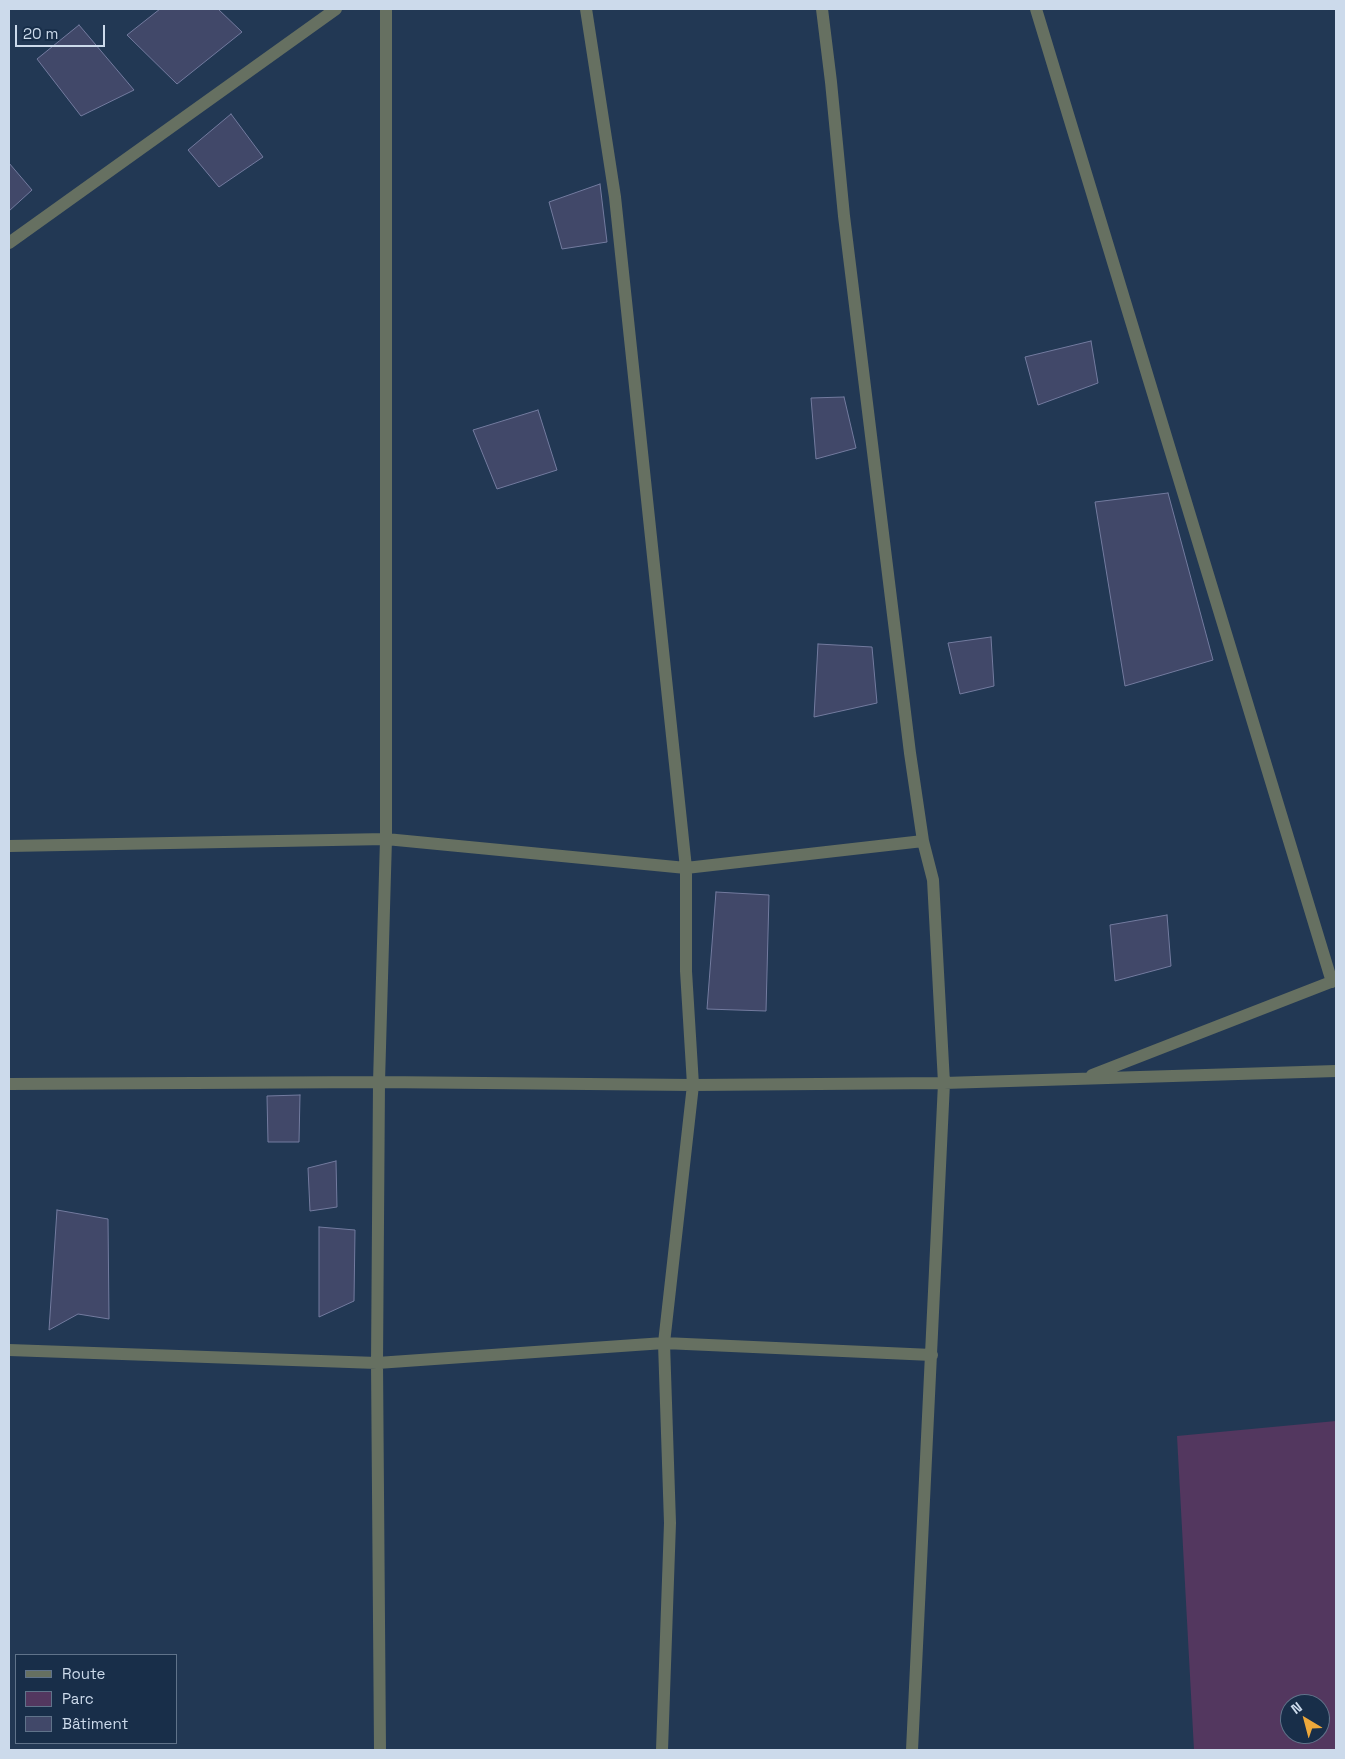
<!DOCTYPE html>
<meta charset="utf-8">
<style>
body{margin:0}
#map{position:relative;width:1345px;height:1759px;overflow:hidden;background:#223854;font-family:"Space Grotesk",sans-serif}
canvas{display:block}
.frame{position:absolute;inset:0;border:10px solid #ccdaeb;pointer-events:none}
.legend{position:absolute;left:15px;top:1654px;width:162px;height:90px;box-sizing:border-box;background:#182e49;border:1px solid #60738a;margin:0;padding:6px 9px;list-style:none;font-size:15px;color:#ccdaeb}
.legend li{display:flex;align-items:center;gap:10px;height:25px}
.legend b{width:25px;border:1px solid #60738a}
.north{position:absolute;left:1280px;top:1694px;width:50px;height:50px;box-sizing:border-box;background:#182e49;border:1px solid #60738a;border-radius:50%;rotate:323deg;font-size:14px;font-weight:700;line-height:20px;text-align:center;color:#ccdaeb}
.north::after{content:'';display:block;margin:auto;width:18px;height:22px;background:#eda83b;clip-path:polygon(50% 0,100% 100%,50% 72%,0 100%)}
.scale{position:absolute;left:15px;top:25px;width:90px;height:22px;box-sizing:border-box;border:2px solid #ccdaeb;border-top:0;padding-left:6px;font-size:15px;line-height:18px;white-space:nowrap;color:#ccdaeb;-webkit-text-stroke:4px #182e49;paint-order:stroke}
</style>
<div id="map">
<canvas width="1345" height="1759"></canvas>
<div class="frame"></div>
<ul class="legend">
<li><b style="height:6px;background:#667061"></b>Route</li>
<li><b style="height:14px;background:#53375f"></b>Parc</li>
<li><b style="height:14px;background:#414869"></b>Bâtiment</li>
</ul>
<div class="north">N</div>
<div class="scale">20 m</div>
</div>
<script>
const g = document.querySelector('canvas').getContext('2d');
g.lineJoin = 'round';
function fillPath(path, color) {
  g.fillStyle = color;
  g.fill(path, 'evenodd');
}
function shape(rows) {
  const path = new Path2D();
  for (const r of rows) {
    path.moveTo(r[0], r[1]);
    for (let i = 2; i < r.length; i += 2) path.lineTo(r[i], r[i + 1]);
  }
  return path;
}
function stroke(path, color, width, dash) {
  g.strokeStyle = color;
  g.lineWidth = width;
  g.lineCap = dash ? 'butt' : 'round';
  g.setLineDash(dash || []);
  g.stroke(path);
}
fillPath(shape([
 [1336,1421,1336,1750,1194,1750,1177,1436],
 [1290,1704,1320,1704,1320,1734,1290,1734]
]), '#53375f');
const building = shape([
 [160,9,218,9,242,32,177,84,127,35,160,9],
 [79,25,134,90,81,116,37,59,79,25],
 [231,114,263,157,219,187,188,150,231,114],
 [9,163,32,190,9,211,9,163],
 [600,184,607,242,562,249,549,202,600,184],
 [1091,341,1098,383,1038,405,1025,357,1091,341],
 [844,397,856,448,816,459,811,398,844,397],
 [538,410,557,470,497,489,473,430,538,410],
 [1168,493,1213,660,1125,686,1095,502,1168,493],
 [991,637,994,686,960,694,948,643,991,637],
 [818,644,872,647,877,703,814,717,818,644],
 [716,892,769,895,766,1011,707,1009,716,892],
 [1167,915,1171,966,1115,981,1110,925,1167,915],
 [300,1095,299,1142,268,1142,267,1096,300,1095],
 [336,1161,337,1207,310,1211,308,1168,336,1161],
 [57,1210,108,1219,109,1319,78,1314,49,1330,57,1210],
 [319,1227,355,1230,354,1301,319,1317,319,1227]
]);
fillPath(building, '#414869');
stroke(building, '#737b9f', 1);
stroke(shape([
 [586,9,615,197,686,868,686,971,693,1085,664,1343,670,1523,662,1750],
 [822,9,831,82,844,216,910,753,923,841,933,880,944,1083,912,1750],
 [1036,9,1332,982],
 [9,243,336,9],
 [9,846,386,839,686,868,923,841],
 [1092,1075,1336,980],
 [9,1084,379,1082,693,1085,944,1083,1336,1071],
 [9,1350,377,1363,664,1343,932,1355],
 [380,1750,377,1363,379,1082,386,839,386,9]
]), '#667061', 12);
</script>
